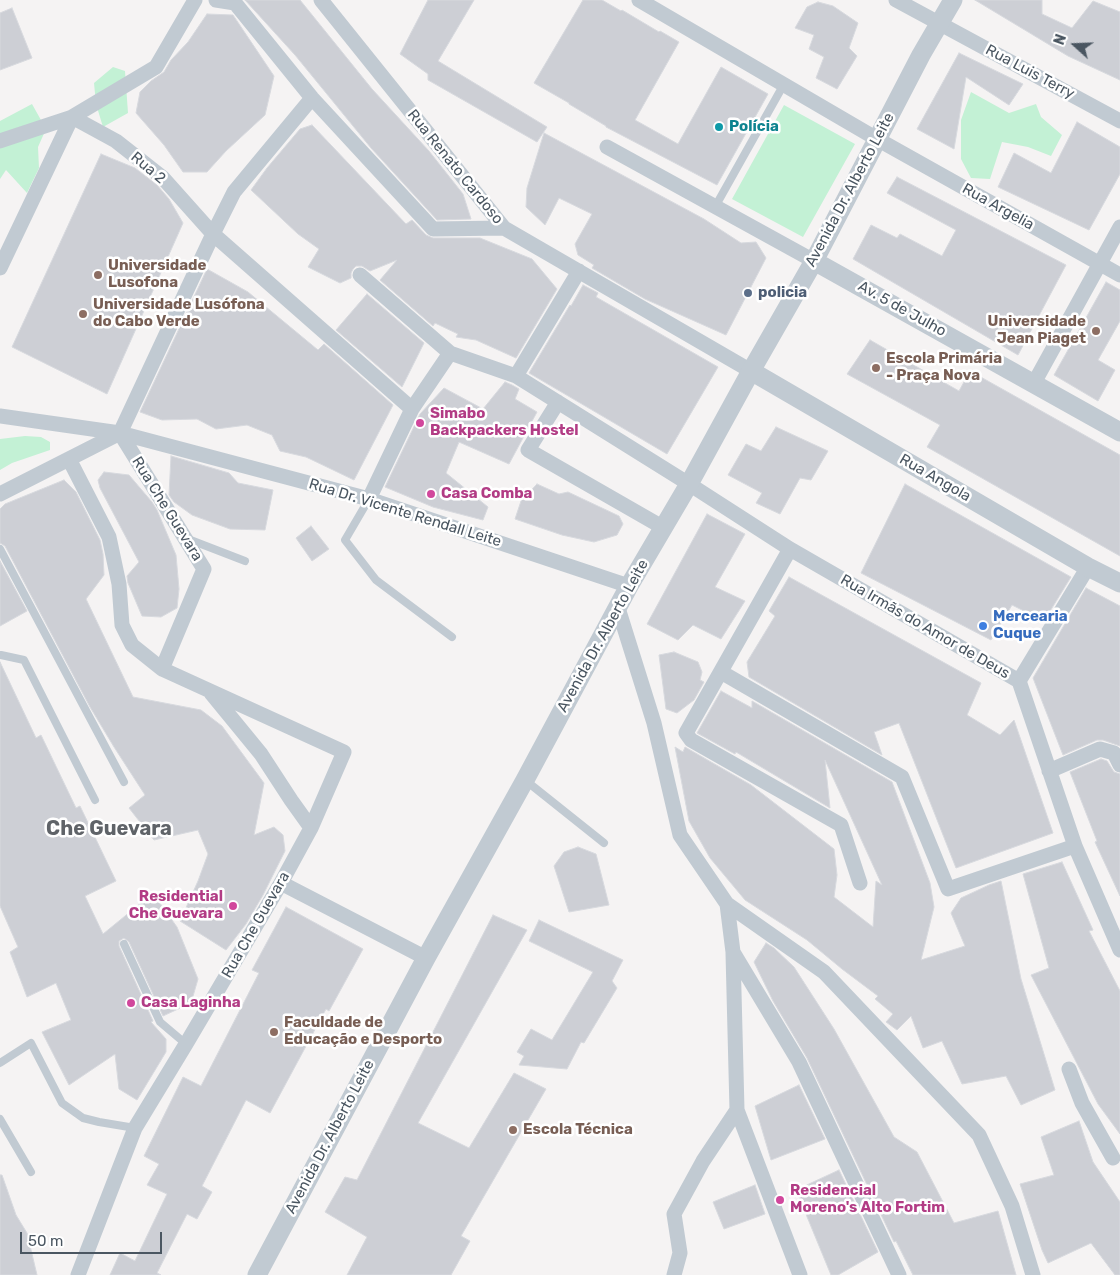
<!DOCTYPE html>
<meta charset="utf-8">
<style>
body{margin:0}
#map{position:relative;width:1120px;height:1275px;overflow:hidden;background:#f5f3f3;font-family:Rubik,sans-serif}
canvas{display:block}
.north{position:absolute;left:1050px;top:20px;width:50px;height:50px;-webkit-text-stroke:4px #fff;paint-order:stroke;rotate:290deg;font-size:14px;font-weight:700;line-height:20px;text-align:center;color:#4a5661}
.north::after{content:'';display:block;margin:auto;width:18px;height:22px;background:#4a5661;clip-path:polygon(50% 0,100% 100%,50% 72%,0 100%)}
.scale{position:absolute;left:20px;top:1232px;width:142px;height:22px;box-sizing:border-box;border:2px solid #4a5661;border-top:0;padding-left:6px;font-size:15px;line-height:18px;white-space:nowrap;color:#4a5661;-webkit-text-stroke:4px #fff;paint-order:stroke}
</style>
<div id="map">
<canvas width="1120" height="1275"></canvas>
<div class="north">N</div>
<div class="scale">50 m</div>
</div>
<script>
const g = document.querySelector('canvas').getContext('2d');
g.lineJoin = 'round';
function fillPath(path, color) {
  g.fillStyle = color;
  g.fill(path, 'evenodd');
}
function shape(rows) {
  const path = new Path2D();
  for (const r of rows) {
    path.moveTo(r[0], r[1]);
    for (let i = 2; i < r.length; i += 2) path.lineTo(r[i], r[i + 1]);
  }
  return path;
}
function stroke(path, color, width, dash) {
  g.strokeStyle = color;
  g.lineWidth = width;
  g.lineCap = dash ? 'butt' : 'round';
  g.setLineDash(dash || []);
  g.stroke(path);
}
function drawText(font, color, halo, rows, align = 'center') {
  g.font = font + ' Rubik,sans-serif';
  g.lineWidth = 5;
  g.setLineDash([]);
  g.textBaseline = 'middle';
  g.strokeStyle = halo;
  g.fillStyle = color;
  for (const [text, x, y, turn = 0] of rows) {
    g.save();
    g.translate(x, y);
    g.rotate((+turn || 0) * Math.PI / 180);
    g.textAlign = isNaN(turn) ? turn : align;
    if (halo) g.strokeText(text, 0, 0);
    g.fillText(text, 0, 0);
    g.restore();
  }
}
fillPath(shape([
 [113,67,125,71,128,113,103,127,96,104,94,83],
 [971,92,1009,113,1036,104,1041,117,1062,135,1051,156,1028,147,1002,142,990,179,971,178,961,159,961,120],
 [32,104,46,129,38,147,39,168,27,193,6,170,0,179,0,121],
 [784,105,855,144,803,237,732,199],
 [25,436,41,437,50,442,50,450,12,463,0,470,0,439]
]), '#c3f1d5');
const building = shape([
 [245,0,300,0,372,89,429,151,463,194,471,219,437,220,371,148,295,55,245,0],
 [428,0,474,0,438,61,547,127,537,142,428,80,428,74,400,54,428,0],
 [583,0,602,0,621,11,622,10,659,32,660,31,679,42,635,120,678,144,721,67,768,94,717,185,606,127,606,126,569,104,569,103,534,83,583,0],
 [975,0,1042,0,1042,14,1072,28,1093,1,1120,12,1120,80,1068,56,975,0],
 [818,2,833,6,858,23,849,48,857,56,837,89,816,78,824,57,809,49,814,35,795,28,807,7,818,2],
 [12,8,32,58,0,70,0,13,12,8],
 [207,14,233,15,274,76,265,115,226,151,207,172,183,172,164,145,136,113,140,92,151,81,164,72,171,60,188,42,207,14],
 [959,53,1023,84,1009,105,966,77,954,149,917,129,959,53],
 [1077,122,1120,147,1120,174,1089,230,998,187,1014,153,1051,173,1077,122],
 [312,125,406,224,412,220,426,235,433,238,480,238,532,259,557,289,516,358,476,340,456,337,458,334,435,323,433,326,380,280,397,260,370,271,362,266,356,266,353,269,351,273,351,278,340,283,308,267,319,249,298,234,251,190,267,168,300,129,312,125],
 [544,133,704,219,741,243,756,242,766,258,726,335,645,299,592,268,594,265,578,255,575,244,592,214,559,198,545,225,526,207,527,188,544,133],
 [101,154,135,168,157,185,169,199,183,223,107,394,12,347,101,154],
 [897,177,1066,265,1018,355,853,259,871,225,897,238,900,234,942,256,956,230,887,193,897,177],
 [207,269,248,292,318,350,324,344,393,405,354,480,306,457,280,451,272,435,247,425,216,429,197,419,162,420,140,412,207,269],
 [1106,282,1120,290,1120,321,1098,360,1115,370,1098,401,1054,375,1106,282],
 [583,285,598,293,596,297,718,367,667,454,529,373,570,305,571,306,583,285],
 [367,294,424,343,402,387,336,330,367,294],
 [870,340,959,391,970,371,1120,455,1120,556,927,447,940,425,847,374,870,340],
 [505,382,512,385,519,389,515,399,537,412,509,464,459,442,446,473,488,507,483,520,433,507,385,487,420,414,444,388,483,409,505,382],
 [776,427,828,451,811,480,800,478,780,514,756,503,762,493,728,475,746,444,761,451,776,427],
 [171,456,229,473,238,483,273,490,265,530,230,529,192,515,174,502,169,495,171,456],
 [104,472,129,475,152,502,157,510,176,555,179,589,177,608,161,617,142,616,128,583,127,576,139,562,100,488,98,480,104,472],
 [64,480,76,492,100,540,103,554,104,575,86,599,133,697,201,710,222,726,264,783,254,835,274,827,283,835,285,851,263,895,246,924,226,950,180,921,198,881,208,854,198,830,154,840,129,808,145,795,114,747,90,707,5,546,0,543,0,509,5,504,64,480],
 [537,484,559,494,568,492,619,516,623,524,617,535,594,542,562,535,515,519,521,501,537,484],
 [905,484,1071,577,1044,621,1012,605,991,640,861,573,905,484],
 [707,514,745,534,715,587,745,601,721,639,693,625,678,640,647,624,707,514],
 [311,526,329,549,312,561,296,538,311,526],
 [0,561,27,611,0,626,0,561],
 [789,577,981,683,967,715,1000,735,1014,720,1053,833,956,868,899,723,874,732,882,755,749,677,747,662,775,616,769,611,789,577],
 [1086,588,1120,606,1120,746,1103,740,1097,740,1063,755,1033,678,1086,588],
 [674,652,698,662,702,672,700,680,704,682,694,700,677,713,666,709,659,655,674,652],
 [0,662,36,738,41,735,76,808,80,806,116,881,85,896,103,934,147,898,157,899,177,927,198,979,191,1003,163,1016,129,942,124,938,119,941,119,946,153,1021,151,1022,166,1039,166,1052,137,1100,119,1089,115,1054,69,1085,42,1032,71,1020,56,983,27,997,10,952,18,947,0,906,0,662],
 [721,691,752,708,752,701,892,782,930,883,934,907,921,960,965,946,951,913,961,898,989,885,1001,881,1021,979,1055,1090,1021,1105,1006,1076,962,1084,942,1041,923,1048,911,1016,897,1030,886,1022,893,1014,875,999,878,996,842,969,807,940,745,900,710,858,689,821,675,747,683,752,685,747,751,785,834,849,837,875,834,897,873,927,876,881,882,885,825,760,830,808,736,752,735,754,697,733,721,691],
 [1101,759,1107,761,1114,772,1120,774,1120,896,1095,842,1097,841,1070,772,1101,759],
 [578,847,596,854,609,905,569,912,554,866,564,852,578,847],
 [1062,862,1093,930,1089,931,1120,991,1120,1134,1098,1104,1031,975,1049,968,1023,874,1062,862],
 [286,907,363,949,329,1011,326,1009,270,1113,246,1100,202,1186,212,1192,197,1219,187,1214,157,1273,161,1275,110,1275,120,1253,135,1261,167,1194,147,1185,159,1164,144,1156,183,1077,201,1086,259,973,252,970,286,907],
 [493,915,527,930,418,1123,469,1148,514,1073,546,1089,461,1236,470,1241,451,1275,347,1275,367,1237,325,1212,345,1177,357,1180,493,915],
 [539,920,623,960,612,981,617,988,584,1043,581,1042,567,1069,519,1065,524,1056,517,1052,531,1029,552,1040,593,972,529,941,539,920],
 [766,943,774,948,794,967,834,1029,894,1137,917,1152,954,1223,998,1211,1016,1275,913,1275,896,1241,894,1242,807,1058,773,1001,754,962,766,943],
 [799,1085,825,1139,771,1160,755,1106,799,1085],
 [1079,1121,1093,1162,1120,1202,1120,1275,1115,1275,1091,1243,1048,1263,1042,1250,1020,1184,1054,1175,1041,1137,1079,1121],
 [839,1170,878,1252,838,1275,831,1275,796,1190,839,1170],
 [0,1175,2,1175,16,1215,27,1233,37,1275,0,1275,0,1175],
 [755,1185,765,1214,724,1229,713,1202,755,1185]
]);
fillPath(building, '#cdcfd5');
stroke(building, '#d7d9de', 1);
stroke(shape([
 [715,207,784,84],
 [369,499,345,540,376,580,452,637],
 [188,539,245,561],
 [0,549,124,782],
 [0,655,1,655,24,660,95,800],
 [525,780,604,843],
 [124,944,160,1022,186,1044],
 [0,1063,31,1043,62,1103,83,1118,99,1122,135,1128],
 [0,1119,31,1172]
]), '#c1cad2', 8);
stroke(shape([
 [216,0,235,3,312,98,433,229,504,228],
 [321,0,504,228,751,371],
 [639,0,877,139,1120,275],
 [896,0,1120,121],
 [0,141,72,117,156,67,195,0],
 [607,147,814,261],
 [0,268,72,117,116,141,163,178,213,234,412,409],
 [360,275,450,353],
 [516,376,579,271],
 [1034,383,1120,227],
 [558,402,528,450,664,528],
 [0,416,120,433,369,499,629,586],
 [120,433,204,569,162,669],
 [69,459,109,537,119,584,122,625,132,645,162,669,344,752,311,828,281,883,186,1044,135,1128,78,1275],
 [0,494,120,433,213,234,234,192,312,98],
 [369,499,412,409,450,353,516,376,689,484,790,549,1019,681,1075,846,1120,950],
 [790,549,686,733,691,740,841,825,860,883],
 [618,608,654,723,680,835,727,904,733,952,799,1062,899,1275],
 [721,672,902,777,948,889,1075,846],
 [1019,681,1088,567],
 [211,693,261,754,291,800,311,828],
 [1049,771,1100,749,1114,753,1120,765],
 [281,883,426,958],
 [727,904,824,972,979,1135,1012,1206,1033,1275],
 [733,953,737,1110,800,1275],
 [1069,1069,1082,1103,1113,1158],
 [674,1275,680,1253,674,1214,703,1161,737,1110]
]), '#c1cad2', 15);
stroke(shape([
 [814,261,1120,432],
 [751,371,1088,567,1120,583],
 [257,1275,426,958,525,780,629,586,689,484,751,371,814,261,921,55,953,0]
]), '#c1cad2', 19);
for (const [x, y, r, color] of [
 [719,127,5,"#0f9aa8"],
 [98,275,5,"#8d6e63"],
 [748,293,5,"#5c6f8a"],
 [83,314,5,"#8d6e63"],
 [1096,331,5,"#8d6e63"],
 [876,368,5,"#8d6e63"],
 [420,423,5,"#d1479c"],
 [431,494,5,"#d1479c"],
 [983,626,5,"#3f7fe0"],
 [233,906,5,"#d1479c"],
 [131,1003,5,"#d1479c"],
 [274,1032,5,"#8d6e63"],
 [513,1130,5,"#8d6e63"],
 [780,1200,5,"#d1479c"]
]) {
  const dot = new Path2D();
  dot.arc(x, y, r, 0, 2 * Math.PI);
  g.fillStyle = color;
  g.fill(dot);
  stroke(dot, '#fff', 2);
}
drawText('15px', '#4a5661', '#fff', [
 ["Rua Luis Terry",1030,72,28],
 ["Rua Renato Cardoso",455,167,51],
 ["Rua 2",148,168,40],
 ["Avenida Dr. Alberto Leite",850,190,-62],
 ["Rua Argelia",998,207,29],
 ["Av. 5 de Julho",902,309,29],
 ["Rua Angola",935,478,30],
 ["Rua Che Guevara",167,509,58],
 ["Rua Dr. Vicente Rendall Leite",405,513,17],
 ["Rua Irmãs do Amor de Deus",925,627,30],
 ["Avenida Dr. Alberto Leite",603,636,-61],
 ["Rua Che Guevara",256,925,-60],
 ["Avenida Dr. Alberto Leite",330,1137,-62]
]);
drawText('bold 15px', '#0d838f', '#fff', [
 ["Polícia",729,127]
], 'left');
drawText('bold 15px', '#785e54', '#fff', [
 ["Universidade",108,266],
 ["Lusofona",108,283],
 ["Universidade Lusófona",93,305],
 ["do Cabo Verde",93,322],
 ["Universidade",1086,322,"right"],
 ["Jean Piaget",1086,339,"right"],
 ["Escola Primária",886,359],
 ["- Praça Nova",886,376],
 ["Faculdade de",284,1023],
 ["Educação e Desporto",284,1040],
 ["Escola Técnica",523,1130]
], 'left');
drawText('bold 15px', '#4e5e75', '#fff', [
 ["policia",758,293]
], 'left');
drawText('bold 15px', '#b23c85', '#fff', [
 ["Simabo",430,414],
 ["Backpackers Hostel",430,431],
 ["Casa Comba",441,494],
 ["Residential",223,897,"right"],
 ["Che Guevara",223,914,"right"],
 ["Casa Laginha",141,1003],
 ["Residencial",790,1191],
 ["Moreno's Alto Fortim",790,1208]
], 'left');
drawText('bold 15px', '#366cbe', '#fff', [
 ["Mercearia",993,617],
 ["Cuque",993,634]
], 'left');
drawText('bold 20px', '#5f6368', '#fff', [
 ["Che Guevara",109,829]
]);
</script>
